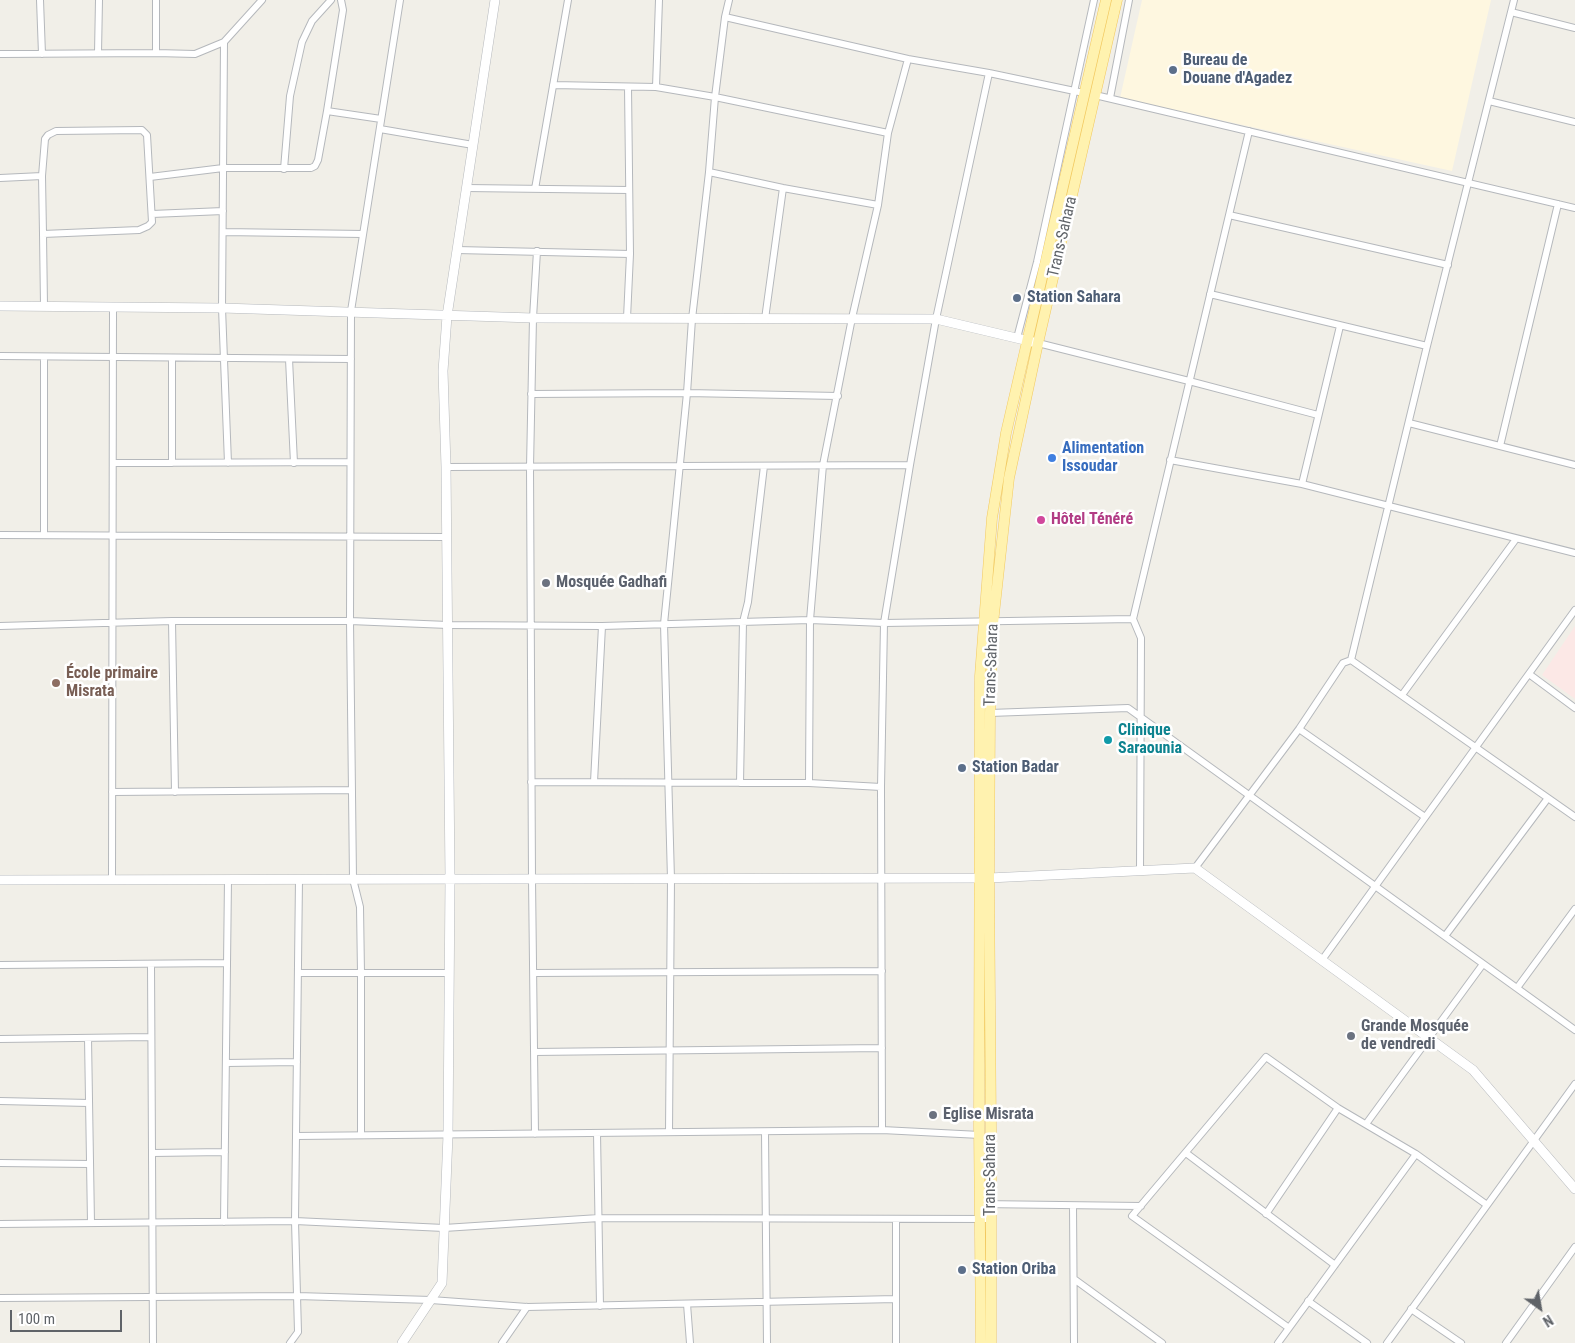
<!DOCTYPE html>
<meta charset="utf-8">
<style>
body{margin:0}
#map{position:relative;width:1575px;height:1343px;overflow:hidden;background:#f1efe8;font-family:"Roboto Condensed",sans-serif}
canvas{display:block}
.north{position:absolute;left:1515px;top:1283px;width:50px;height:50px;-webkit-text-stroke:4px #fff;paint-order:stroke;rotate:148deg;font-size:14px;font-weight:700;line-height:20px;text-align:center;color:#5f6368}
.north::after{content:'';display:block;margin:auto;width:18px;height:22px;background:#5f6368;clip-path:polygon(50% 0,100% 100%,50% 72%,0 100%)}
.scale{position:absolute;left:10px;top:1310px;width:112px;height:22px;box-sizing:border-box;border:2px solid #5f6368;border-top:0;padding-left:6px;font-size:15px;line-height:18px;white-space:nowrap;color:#5f6368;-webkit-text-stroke:4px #fff;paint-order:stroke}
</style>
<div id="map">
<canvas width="1575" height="1343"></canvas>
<div class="north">N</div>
<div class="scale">100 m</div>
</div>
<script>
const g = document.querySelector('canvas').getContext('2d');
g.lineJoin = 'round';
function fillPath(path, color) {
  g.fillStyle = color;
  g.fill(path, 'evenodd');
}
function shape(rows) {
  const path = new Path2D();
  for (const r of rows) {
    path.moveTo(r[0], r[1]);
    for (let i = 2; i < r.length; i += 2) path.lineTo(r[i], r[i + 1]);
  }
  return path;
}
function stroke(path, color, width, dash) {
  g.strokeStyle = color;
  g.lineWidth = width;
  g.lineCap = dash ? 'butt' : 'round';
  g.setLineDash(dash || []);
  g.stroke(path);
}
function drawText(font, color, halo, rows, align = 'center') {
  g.font = font + ' "Roboto Condensed",sans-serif';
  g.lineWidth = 5;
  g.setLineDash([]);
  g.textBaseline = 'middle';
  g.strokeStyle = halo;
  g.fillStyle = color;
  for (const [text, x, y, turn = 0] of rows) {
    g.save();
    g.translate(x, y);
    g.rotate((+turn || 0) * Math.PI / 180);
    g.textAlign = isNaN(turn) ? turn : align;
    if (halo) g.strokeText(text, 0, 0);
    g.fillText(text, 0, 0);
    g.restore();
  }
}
fillPath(shape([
 [1142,0,1491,0,1452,171,1120,98]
]), '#fef7e0');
fillPath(shape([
 [1575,626,1575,699,1542,675]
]), '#fce8e6');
const minor = shape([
 [40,0,42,54],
 [156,0,156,53],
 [1511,12,1575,28],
 [725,17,908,59,989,73,1084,93],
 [98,53,99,0],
 [0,54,156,53,195,54,224,42],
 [553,85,656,87,715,97,888,133],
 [656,87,659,0],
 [1095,95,1575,208],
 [1110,98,1129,0],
 [1489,101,1575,122],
 [327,111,343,10,341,0],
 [380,129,473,145],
 [284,169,290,96,302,42,312,21,331,0],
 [709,172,783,188,878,205],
 [150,177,223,168,311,168,315,166,318,160,327,111,381,119],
 [0,178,42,176],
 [466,188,629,190],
 [535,189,568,0],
 [152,214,223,211],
 [1229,215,1448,265],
 [223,232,363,234],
 [43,234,139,230,148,226,152,222,147,135,142,130,56,131,48,135,45,139,42,176,43,234,44,306],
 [457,250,630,254],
 [1210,294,1427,346],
 [627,318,630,254,628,87],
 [765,319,783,188],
 [1017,338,1037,262,1094,0],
 [1038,343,1189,381,1318,415],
 [0,356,351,359],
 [289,359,294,463],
 [531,394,687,393,838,396],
 [1409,423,1575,465],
 [1500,446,1558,204],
 [1170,460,1302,484,1575,553],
 [113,463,350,462],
 [172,463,172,358],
 [228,463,222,308,224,42,262,0],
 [446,467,910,465],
 [1302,484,1340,326],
 [0,535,446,537],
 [44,535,44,357],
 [172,621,175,792],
 [0,626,172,621,350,621,448,625,602,626,810,620,884,623,1133,619],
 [1351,660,1427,346,1514,0],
 [1351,660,1575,817],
 [1529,674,1575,708],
 [1402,695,1516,539],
 [990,713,1128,708,1575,1030],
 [1299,729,1425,817],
 [531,782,809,783,881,787],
 [594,782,602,626],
 [740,783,743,622,748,602,764,466],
 [809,783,810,620,823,465,852,318,878,205,888,133,908,59],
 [112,792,352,790],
 [1195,868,1299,729,1343,663,1351,660],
 [1140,871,1141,638,1133,619,1249,131],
 [112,880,113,306],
 [1445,936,1548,798],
 [1322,960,1575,610],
 [151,964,153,1343],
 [0,965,227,963],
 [298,973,449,973],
 [534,973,882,971],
 [1517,988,1575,909],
 [88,1038,91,1223],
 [0,1039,151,1037],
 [534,1052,882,1048],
 [226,1063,297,1062],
 [0,1101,89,1103],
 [1366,1124,1483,964],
 [882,1130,881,787,884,623,910,465,936,319,989,73],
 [669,1132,671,879,664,624,687,393,692,319,709,172,715,97,725,17,729,0],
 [765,1132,767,1343],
 [597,1133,600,1306],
 [535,1134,532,879,530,467,533,318,537,251],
 [361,1135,361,973,360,907,353,879,350,621,351,311,400,0],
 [296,1136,882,1130,980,1135],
 [152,1153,225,1152],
 [1186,1153,1335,1265],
 [0,1163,90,1164],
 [980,1204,1141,1206],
 [1073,1206,1074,1343],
 [1266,1214,1338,1108],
 [896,1219,896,1343],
 [224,1222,228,879],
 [0,1224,295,1221,444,1228,599,1218,991,1219],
 [1074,1279,1162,1343],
 [0,1298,297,1296,431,1300,527,1307,896,1299],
 [1308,1301,1367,1343],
 [687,1304,690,1343],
 [1411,1309,1461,1343],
 [1289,1328,1132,1216,1266,1057,1338,1108,1416,1154,1487,1205],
 [290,1343,298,1332,295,1221,299,879],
 [502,1343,527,1307],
 [1278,1343,1416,1154],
 [1387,1343,1575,1084],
 [1506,1343,1575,1247]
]);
const tertiary = shape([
 [0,306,222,308,533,318,936,319,1033,342],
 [0,880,989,878,1195,868,1473,1070,1575,1189],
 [402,1343,442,1283,448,1135,450,879,446,467,443,371,447,316,495,0]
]);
const primary = shape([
 [981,1343,979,1125,980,676,992,518,1006,433,1106,0],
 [991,1343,991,1129,989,878,990,713,993,623,1009,478,1038,343,1117,0]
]);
stroke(minor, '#b5b8bc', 8);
stroke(tertiary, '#b5b8bc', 10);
stroke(primary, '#f2c960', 11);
stroke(minor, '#fff', 6);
stroke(tertiary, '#fff', 9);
stroke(primary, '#fff2af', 10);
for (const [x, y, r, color] of [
 [1173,70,5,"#5c6f8a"],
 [1017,298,5,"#5c6f8a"],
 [1052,458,5,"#3f7fe0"],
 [1041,520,5,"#d1479c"],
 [546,583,5,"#6b7280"],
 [56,683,5,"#8d6e63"],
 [1108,740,5,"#0f9aa8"],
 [962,768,5,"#5c6f8a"],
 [1351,1036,5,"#6b7280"],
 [933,1115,5,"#6b7280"],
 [962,1270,5,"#5c6f8a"]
]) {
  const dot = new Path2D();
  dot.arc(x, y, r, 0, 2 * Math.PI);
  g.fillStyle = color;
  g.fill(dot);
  stroke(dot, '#fff', 2);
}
drawText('bold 16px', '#4e5e75', '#fff', [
 ["Bureau de",1183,61],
 ["Douane d'Agadez",1183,79],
 ["Station Sahara",1027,298],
 ["Station Badar",972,768],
 ["Station Oriba",972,1270]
], 'left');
drawText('16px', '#5f6368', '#fff', [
 ["Trans-Sahara",1063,237,-77],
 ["Trans-Sahara",992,665,-88],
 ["Trans-Sahara",991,1175,-90]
]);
drawText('bold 16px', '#366cbe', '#fff', [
 ["Alimentation",1062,449],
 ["Issoudar",1062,467]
], 'left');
drawText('bold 16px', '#b23c85', '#fff', [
 ["Hôtel Ténéré",1051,520]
], 'left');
drawText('bold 16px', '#5b616d', '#fff', [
 ["Mosquée Gadhafi",556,583],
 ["Grande Mosquée",1361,1027],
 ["de vendredi",1361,1045],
 ["Eglise Misrata",943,1115]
], 'left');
drawText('bold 16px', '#785e54', '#fff', [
 ["École primaire",66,674],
 ["Misrata",66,692]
], 'left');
drawText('bold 16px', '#0d838f', '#fff', [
 ["Clinique",1118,731],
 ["Saraounia",1118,749]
], 'left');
</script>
